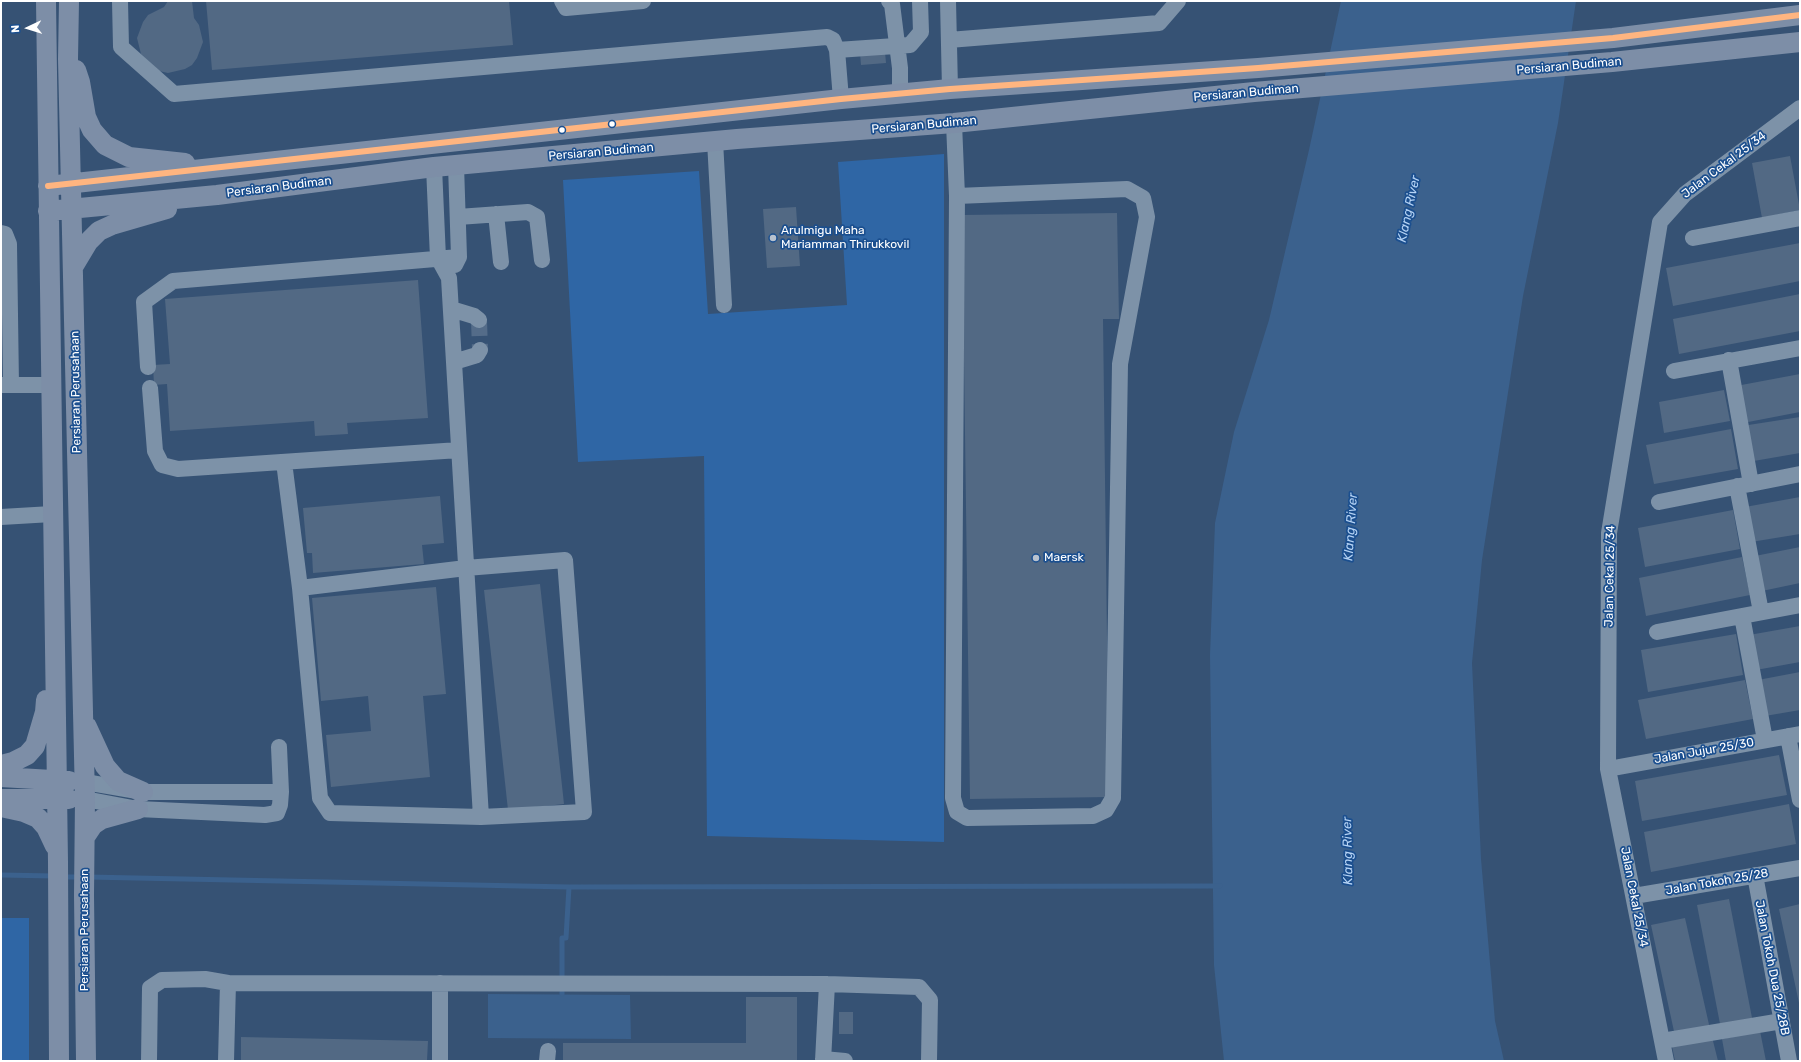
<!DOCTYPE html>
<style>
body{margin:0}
#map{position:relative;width:1801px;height:1062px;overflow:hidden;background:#365274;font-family:Rubik,sans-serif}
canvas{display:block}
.frame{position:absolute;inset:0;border:2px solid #fff;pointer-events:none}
.north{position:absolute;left:8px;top:8px;width:40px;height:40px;-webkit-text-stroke:3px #1b4f8f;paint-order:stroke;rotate:266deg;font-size:11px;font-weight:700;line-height:16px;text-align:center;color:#fff}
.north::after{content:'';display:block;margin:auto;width:14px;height:18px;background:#fff;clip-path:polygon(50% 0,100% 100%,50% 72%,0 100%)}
</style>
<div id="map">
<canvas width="1801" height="1062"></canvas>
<div class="frame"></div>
<div class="north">N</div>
</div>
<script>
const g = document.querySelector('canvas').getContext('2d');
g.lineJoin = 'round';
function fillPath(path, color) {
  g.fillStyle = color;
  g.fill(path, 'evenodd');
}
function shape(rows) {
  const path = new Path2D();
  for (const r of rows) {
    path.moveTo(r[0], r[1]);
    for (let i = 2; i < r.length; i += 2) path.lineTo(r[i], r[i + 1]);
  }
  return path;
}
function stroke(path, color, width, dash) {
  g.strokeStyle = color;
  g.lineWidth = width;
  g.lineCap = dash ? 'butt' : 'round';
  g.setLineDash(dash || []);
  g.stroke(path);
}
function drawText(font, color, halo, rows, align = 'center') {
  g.font = font + ' Rubik,sans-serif';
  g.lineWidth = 3.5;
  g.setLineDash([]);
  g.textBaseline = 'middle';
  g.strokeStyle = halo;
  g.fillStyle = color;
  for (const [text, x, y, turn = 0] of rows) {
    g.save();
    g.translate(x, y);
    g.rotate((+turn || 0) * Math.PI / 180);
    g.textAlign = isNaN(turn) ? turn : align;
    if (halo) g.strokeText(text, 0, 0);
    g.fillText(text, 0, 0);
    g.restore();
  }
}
fillPath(shape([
 [944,154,944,842,707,836,704,456,578,462,563,180,699,171,708,314,847,305,838,162],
 [1,918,29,918,29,1061,1,1061]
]), '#2f66a5');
fillPath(shape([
 [1341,1,1576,1,1558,123,1523,296,1482,560,1472,663,1481,859,1495,1021,1504,1061,1224,1061,1214,965,1212,818,1210,655,1215,523,1234,432,1269,320,1309,150],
 [488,994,630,995,631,1039,488,1038]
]), '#3b618d');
stroke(shape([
 [1,875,54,876],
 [62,877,80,877],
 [88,877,569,887,1220,886],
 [562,994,562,938,566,938,569,887]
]), '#3b618d', 5);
fillPath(shape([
 [168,1,192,1,194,18,199,25,203,42,197,58,192,65,185,69,168,73,159,71,141,54,137,38,143,22,148,15,164,7],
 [206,1,509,1,513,45,212,70],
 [885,52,886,63,861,65,860,53],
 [1790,156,1800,210,1762,218,1752,163],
 [796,207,800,266,767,268,763,209],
 [1117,213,1119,319,1103,319,1109,797,970,799,962,215],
 [1800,243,1800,281,1673,306,1666,268],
 [418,280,428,418,347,423,348,434,315,436,314,421,170,431,167,384,154,385,153,365,170,364,165,299],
 [1800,294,1800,331,1679,354,1673,319],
 [1800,374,1800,412,1743,423,1736,386],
 [1724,390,1730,421,1664,433,1659,402],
 [1800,417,1800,453,1748,462,1742,426],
 [1731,429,1738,469,1654,484,1646,445],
 [440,496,444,543,422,545,424,564,313,573,312,553,307,553,303,508],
 [1800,497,1800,534,1751,542,1745,507],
 [1733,510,1740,549,1645,567,1638,528],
 [1800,547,1800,583,1762,591,1755,556],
 [1742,557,1750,595,1646,616,1639,578],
 [540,584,564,804,508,810,484,590],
 [436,587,446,694,423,696,430,777,331,787,326,735,371,731,368,696,321,701,312,598],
 [1800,626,1800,662,1756,670,1749,635],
 [1736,634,1743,675,1648,692,1641,650],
 [1800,672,1800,710,1765,716,1758,680],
 [1745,680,1753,719,1646,739,1638,700],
 [1779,755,1787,795,1642,821,1635,781],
 [1789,804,1796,844,1651,872,1644,832],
 [1729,899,1753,1023,1721,1029,1697,905],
 [1800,904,1800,1003,1799,1003,1779,909],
 [1685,918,1710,1029,1675,1036,1651,925],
 [746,997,797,997,797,1061,563,1061,563,1043,746,1043],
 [839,1012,853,1012,853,1034,839,1034],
 [1760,1031,1766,1061,1726,1061,1722,1039],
 [241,1037,428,1041,427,1061,241,1061],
 [1712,1037,1718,1061,1675,1061,1672,1046]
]), '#526984');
stroke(shape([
 [479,320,480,350]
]), '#546c89', 16, [16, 8]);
stroke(shape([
 [120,1,121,47,174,94,827,37,833,40,837,50,841,99],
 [562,1,566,8,643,1],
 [889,1,892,4,900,68,900,94],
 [948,1,950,89],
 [949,40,1159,23,1178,1],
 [837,50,910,45,921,32,920,1],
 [954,123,957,196,953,798,957,812,967,818,1093,816,1106,810,1113,798,1120,364,1147,217,1143,198,1127,189,957,196],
 [715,141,724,305],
 [496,214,501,262],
 [458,217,528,212,537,217,542,260],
 [1,233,5,234,9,244,11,385],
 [1693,238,1800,218],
 [455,265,459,257,456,165],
 [451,309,474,316,479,320],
 [1729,360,1751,484],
 [454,362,477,355,480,350],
 [148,367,144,302,173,281,459,257],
 [1674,371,1800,348],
 [1,385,51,385],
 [150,388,155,451,162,465,178,469,459,450],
 [284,462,300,588,320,798,330,813,481,817,449,278,438,258,434,167],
 [1737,486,1761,612],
 [1659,502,1800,474],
 [1,517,52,514],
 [300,588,466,568,565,560,584,812,481,817],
 [1742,616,1765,740],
 [1657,632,1800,605],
 [1788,736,1800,800],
 [279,747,281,792],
 [1608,769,1800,734],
 [85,782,143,792,281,792,280,805,277,813,265,815,138,809,85,799],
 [1755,875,1789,1061],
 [1634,896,1800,868],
 [1662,1041,1782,1021],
 [823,1059,845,1061],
 [149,1061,150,988,162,980,205,979,228,983],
 [226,1061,228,983,827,984,919,987,930,1000,929,1061],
 [440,1061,440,983],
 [547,1061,548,1051],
 [823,1061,827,984],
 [1666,1061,1608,769,1609,533,1660,222,1685,194,1800,108]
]), '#7d92a8', 16);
stroke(shape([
 [46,1,58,862,59,1061],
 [69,1,68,59,85,799,84,895,86,1061],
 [76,70,80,82,86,117,92,130,105,145,129,157,185,163],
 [48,186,841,99,950,89,1258,68,1613,38,1800,15],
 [48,211,217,195,434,167,737,139,954,123,1254,92,1612,62,1800,42],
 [73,267,88,242,99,231,112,225,167,209],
 [87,727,105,766,118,781,143,792],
 [1,765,13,762,27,755,35,746,45,712,46,700],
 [1,777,69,781],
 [1,799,69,799],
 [1,807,24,812,38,818,46,827,55,846],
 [85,837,93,825,102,819,138,809]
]), '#7d8ea7', 20);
stroke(shape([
 [48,186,841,99,950,89,1258,68,1613,38,1800,15]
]), '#ffb580', 6);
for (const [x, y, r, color] of [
 [612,124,3.5,"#fff"],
 [562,130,3.5,"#fff"],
 [773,238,4,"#b9c2ce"],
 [1036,558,4,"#b9c2ce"]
]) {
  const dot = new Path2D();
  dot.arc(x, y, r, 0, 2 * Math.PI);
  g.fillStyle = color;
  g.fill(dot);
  stroke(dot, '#1b4f8f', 1.5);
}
drawText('12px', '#fff', '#1b4f8f', [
 ["Persiaran Budiman",1569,66,-5],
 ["Persiaran Budiman",1246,93,-5],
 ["Persiaran Budiman",924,125,-5],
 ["Persiaran Budiman",601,152,-5],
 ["Jalan Cekal 25/34",1724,165,-37],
 ["Persiaran Budiman",279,187,-7],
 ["Persiaran Perusahaan",76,392,-91],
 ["Jalan Cekal 25/34",1610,576,-89],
 ["Jalan Jujur 25/30",1704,751,-10],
 ["Jalan Tokoh 25/28",1717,882,-10],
 ["Jalan Cekal 25/34",1634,897,79],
 ["Persiaran Perusahaan",85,930,-90],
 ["Jalan Tokoh Dua 25/28B",1772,968,79]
]);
drawText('12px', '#fff', '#1b4f8f', [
 ["Arulmigu Maha",781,231],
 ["Mariamman Thirukkovil",781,245],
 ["Maersk",1044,558]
], 'left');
drawText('italic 13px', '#b5d3f5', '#1b4f8f', [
 ["Klang River",1409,209,-78],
 ["Klang River",1351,527,-86],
 ["Klang River",1348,851,-91]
]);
</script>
